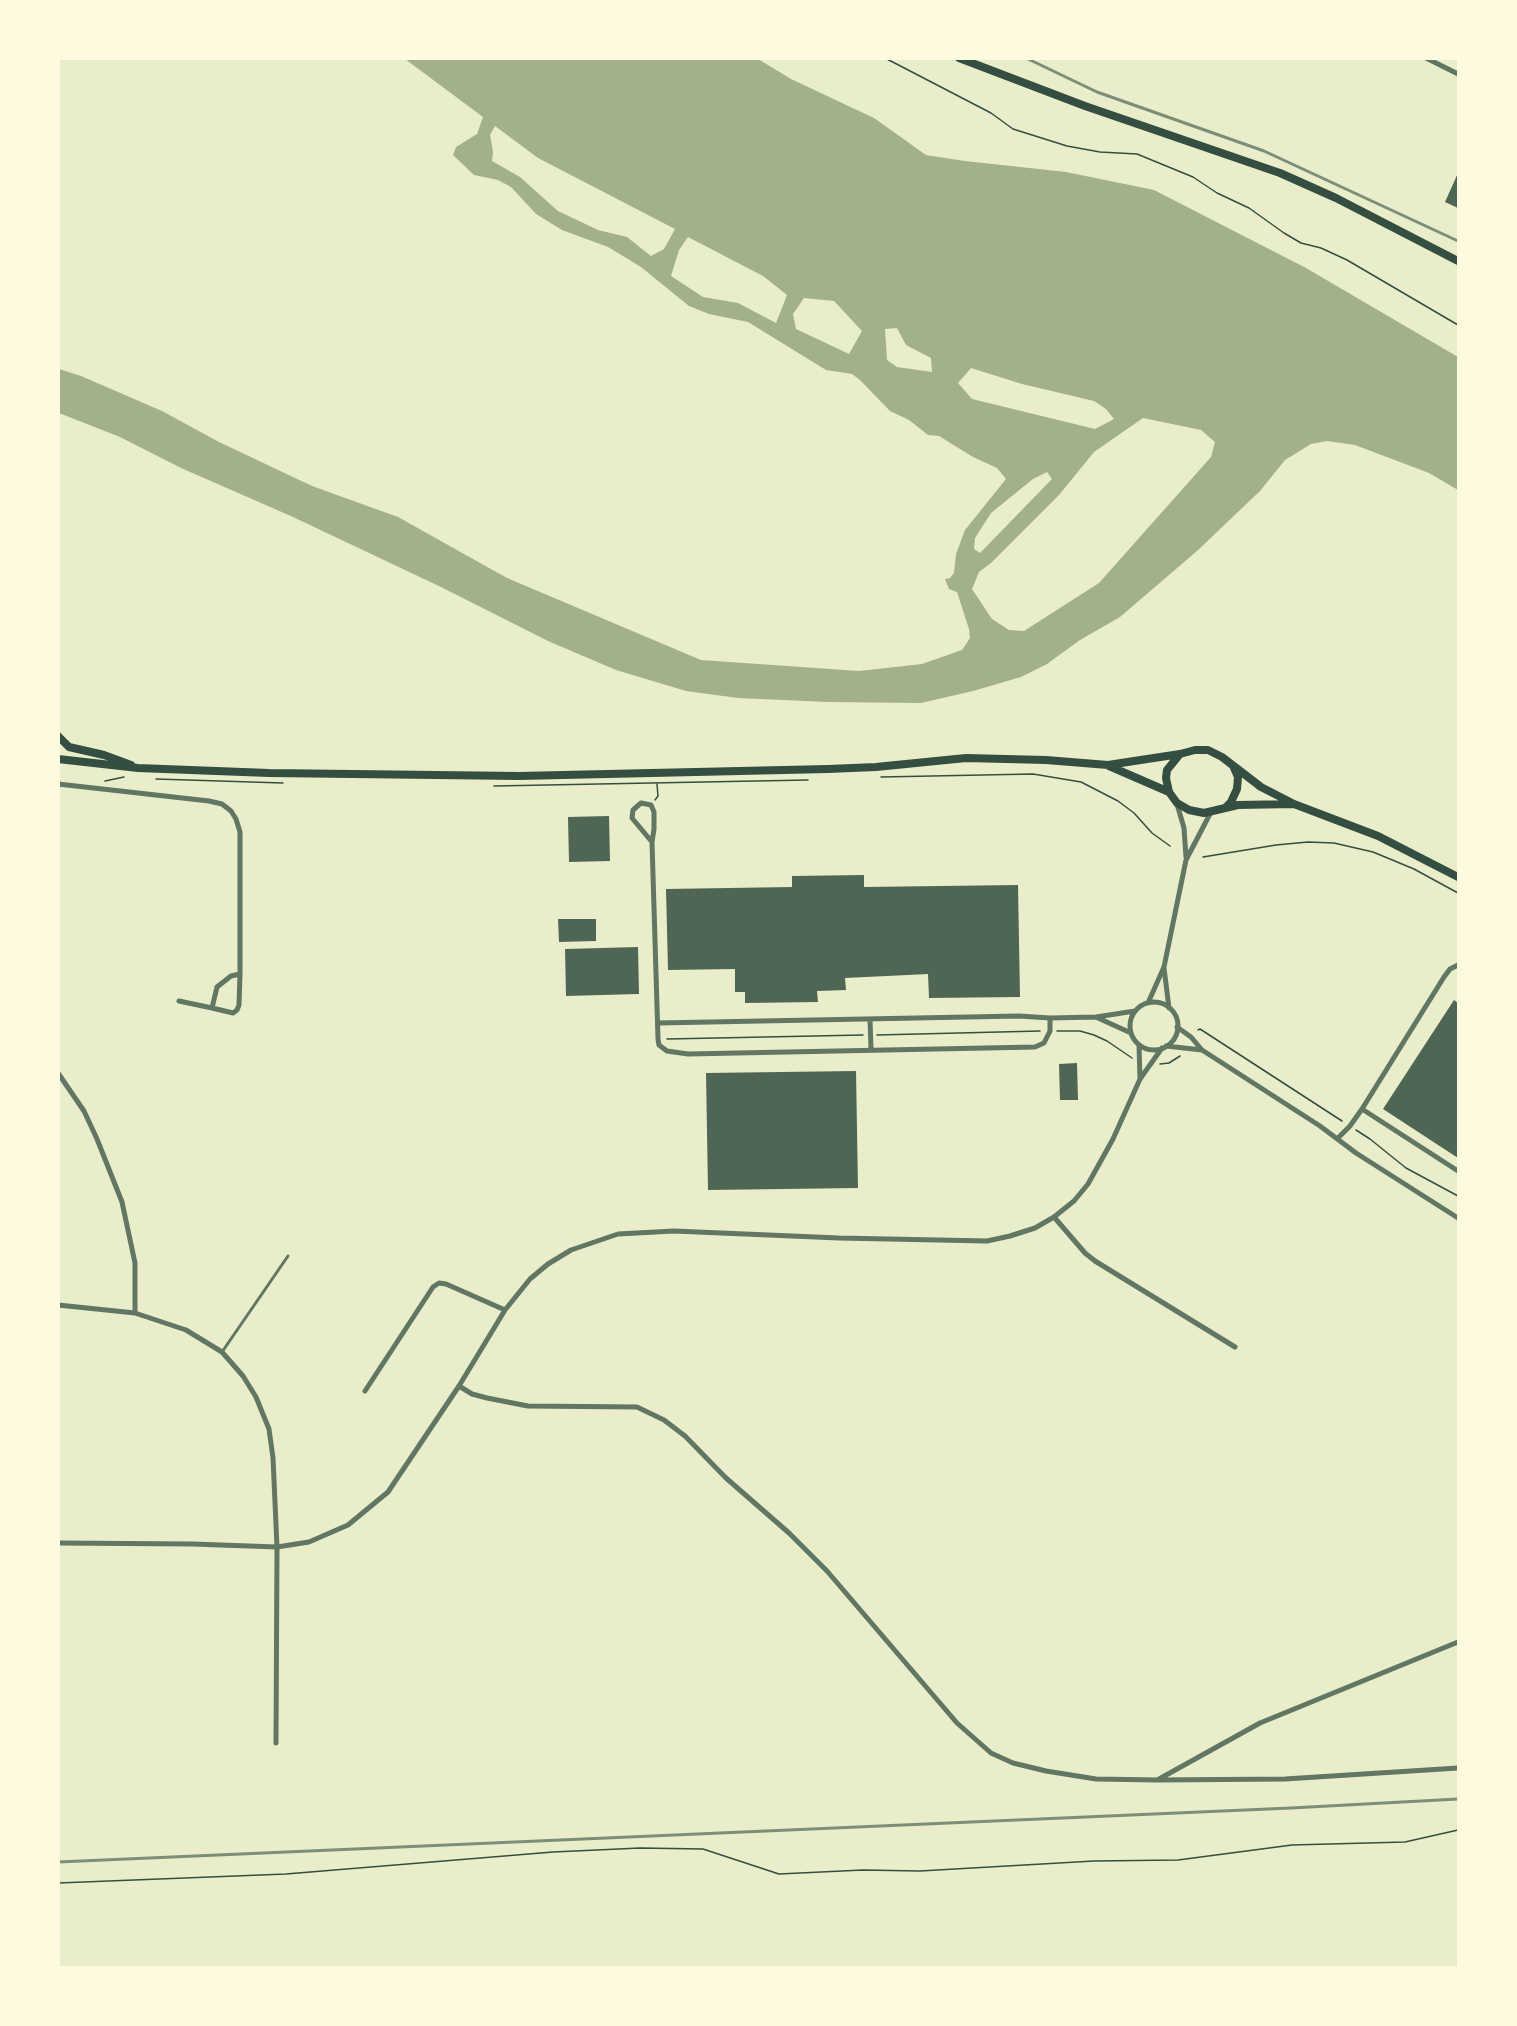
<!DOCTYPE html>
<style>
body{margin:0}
#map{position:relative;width:1517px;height:2026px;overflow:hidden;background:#e9edc9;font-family:Arial,sans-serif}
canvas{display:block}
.frame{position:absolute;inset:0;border:60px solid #fefae0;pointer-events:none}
</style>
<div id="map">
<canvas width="1517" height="2026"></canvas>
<div class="frame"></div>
</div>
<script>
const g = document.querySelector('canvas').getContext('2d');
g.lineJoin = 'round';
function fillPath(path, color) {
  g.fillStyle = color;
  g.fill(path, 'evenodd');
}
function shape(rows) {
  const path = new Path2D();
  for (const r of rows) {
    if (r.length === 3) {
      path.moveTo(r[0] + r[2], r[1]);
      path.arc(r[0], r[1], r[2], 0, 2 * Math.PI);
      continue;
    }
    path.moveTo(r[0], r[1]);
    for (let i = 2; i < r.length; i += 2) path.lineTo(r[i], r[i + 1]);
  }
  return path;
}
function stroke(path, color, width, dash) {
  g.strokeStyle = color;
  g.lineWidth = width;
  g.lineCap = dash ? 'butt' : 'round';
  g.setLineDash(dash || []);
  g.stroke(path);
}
fillPath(shape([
 [405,59,758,59,791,79,874,118,926,155,965,161,1066,172,1154,190,1306,268,1458,357,1458,490,1429,473,1355,445,1327,441,1311,444,1285,460,1260,491,1197,551,1120,617,1080,640,1047,664,1021,677,973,691,921,703,828,702,738,698,686,691,616,670,548,641,441,587,293,517,181,468,120,437,59,413,59,369,81,376,162,411,219,442,312,486,398,517,507,578,701,660,859,671,922,664,962,650,970,638,969,629,957,592,949,589,945,579,950,578,954,573,956,554,965,530,1006,479,997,468,973,457,939,436,928,435,909,420,890,411,860,380,852,374,826,370,748,322,709,314,689,306,641,267,608,247,562,230,536,214,511,187,498,180,474,175,453,155,456,147,477,134,483,117],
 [495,126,538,158,675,229,664,249,651,256,627,237,598,230,558,211,520,177,492,161,493,152,490,135],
 [688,237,763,276,787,295,776,323,738,303,703,297,671,276,679,250],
 [804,298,834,301,862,331,849,354,796,329,793,314],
 [897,328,906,345,931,358,932,372,897,367,887,360,885,329],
 [971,368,1022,384,1094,401,1106,409,1114,419,1095,429,972,399,958,383],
 [1143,418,1201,430,1215,442,1211,457,1099,583,1024,631,1009,630,992,619,972,589,979,572,991,563,1059,495,1094,452],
 [1047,472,1052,479,980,553,974,549,975,538,991,513,1033,479]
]), '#a3b18a');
fillPath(shape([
 [1458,173,1458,208,1445,202],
 [609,816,610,861,569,862,568,817],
 [864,875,864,887,1018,885,1020,997,929,998,928,974,845,978,846,990,817,991,818,1002,745,1003,745,992,735,992,735,969,668,970,666,889,792,887,792,876],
 [558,919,596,919,596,941,559,942],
 [638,947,639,994,566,996,565,949],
 [1454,1000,1458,1003,1458,1158,1383,1109],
 [1077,1063,1078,1100,1060,1100,1059,1064],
 [856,1071,858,1188,708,1190,706,1073]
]), '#4f6655');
stroke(shape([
 [885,58,991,113,1013,129,1067,146,1100,152,1137,154,1193,177,1217,193,1249,208,1284,233,1301,243,1321,248,1347,260,1458,325],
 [881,777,1033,774,1081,782,1118,801,1134,813,1152,833,1170,846],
 [156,779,283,783],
 [105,781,124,777],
 [494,786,808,780],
 [655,800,658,796,657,784],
 [1203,857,1276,845,1308,842,1334,843,1373,852,1414,869,1458,893],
 [1198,1030,1200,1029,1342,1121],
 [1057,1031,1080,1031,1094,1035,1107,1041,1132,1058],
 [877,1035,1040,1031],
 [667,1039,863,1035],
 [1160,1064,1169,1063,1180,1056],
 [1356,1130,1370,1139,1406,1168,1458,1196],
 [58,1883,286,1874,553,1852,640,1848,703,1849,779,1874,863,1870,920,1871,1094,1861,1178,1860,1292,1845,1405,1842,1458,1830]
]), '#344e41', 1.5);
stroke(shape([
 [222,1352,288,1256]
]), '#617663', 3);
stroke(shape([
 [1426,58,1458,74],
 [58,784,209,801,222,804,231,811,236,819,240,832,240,974,231,976,217,987,212,1008,233,1013,237,1010,239,1005,240,974],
 [1177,804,1184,828,1186,857],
 [652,842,632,818,633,810,641,803,651,805,654,812,654,829,652,842,658,1039,659,1045,667,1051,688,1054,1035,1047,1044,1043,1050,1031,1050,1018,1019,1016,658,1023],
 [1164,968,1169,1008],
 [179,1001,212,1008],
 [1154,1026,24],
 [1148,1003,1164,967,1186,860,1211,812],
 [1050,1018,1096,1017,1135,1011],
 [1098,1018,1131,1033],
 [870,1019,871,1049],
 [1177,1027,1191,1037,1202,1050,1320,1126,1356,1153,1458,1218],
 [1139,1045,1140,1079],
 [1166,1046,1202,1050],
 [58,1073,84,1111,97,1139,122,1202,135,1263,135,1313],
 [1362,1109,1458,1171],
 [1338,1138,1350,1126,1362,1109,1444,977,1450,969,1458,965],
 [1054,1217,1085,1253,1095,1261,1235,1347],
 [58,1305,135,1313,186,1330,222,1352,243,1376,256,1397,269,1429,273,1458,277,1547,276,1743],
 [459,1386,472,1394,487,1398,528,1406,637,1407,664,1420,685,1436,726,1478,789,1533,827,1571,957,1723,991,1753,1013,1763,1046,1771,1096,1779,1157,1780,1285,1779,1458,1768],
 [365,1391,433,1287,439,1283,446,1284,505,1310],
 [58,1543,192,1544,277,1547,309,1542,348,1525,388,1492,459,1386,505,1310,530,1279,548,1264,571,1250,618,1234,674,1231,839,1238,987,1241,1010,1236,1035,1228,1054,1217,1074,1201,1088,1184,1113,1139,1140,1079,1162,1048],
 [1159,1779,1260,1723,1458,1642]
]), '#617663', 5);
stroke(shape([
 [58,736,69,747,104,755,131,765]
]), '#344e41', 8);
stroke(shape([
 [959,58,1085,106,1280,173,1336,198,1458,261],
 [58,759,138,768,269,773,519,776,828,769,876,767,966,758,1046,760,1108,765,1180,754],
 [1109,766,1169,792],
 [1294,804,1238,805,1204,813,1189,810,1177,803,1169,792,1166,778,1167,770,1180,754,1195,750,1208,750,1222,757,1261,787,1294,804,1378,836,1458,877],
 [1226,807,1231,802,1237,789,1238,777,1234,768]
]), '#344e41', 8);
stroke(shape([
 [1026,58,1097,92,1264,151,1458,241],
 [58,1862,1291,1808,1458,1799]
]), '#7c8e77', 3);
</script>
